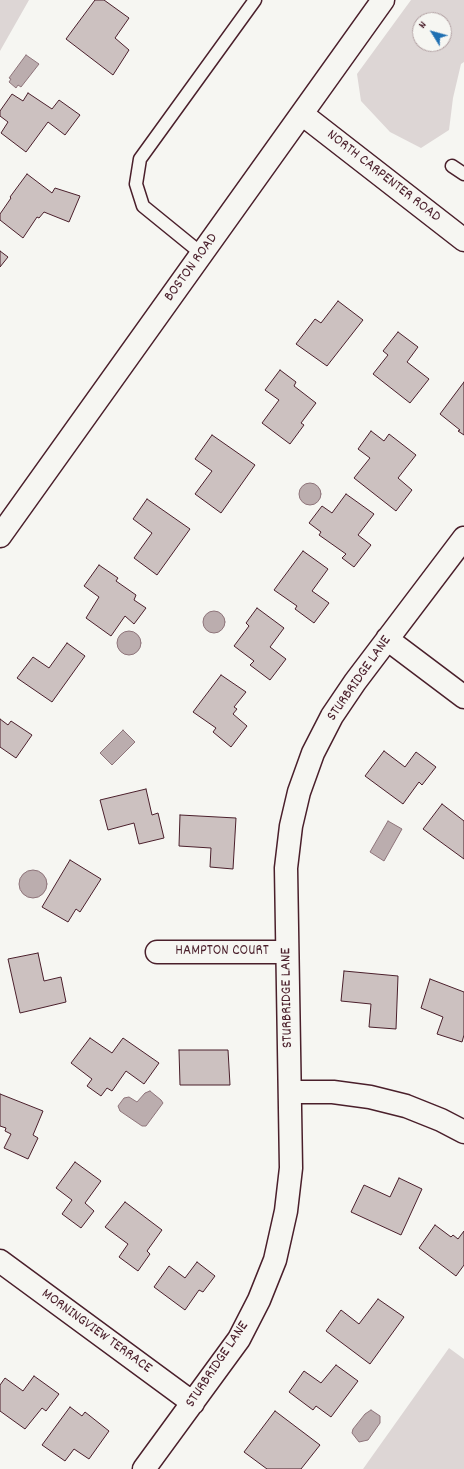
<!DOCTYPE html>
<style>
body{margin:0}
#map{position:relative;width:464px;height:1469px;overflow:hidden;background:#f6f6f2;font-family:Dekko,sans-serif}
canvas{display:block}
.north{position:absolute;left:412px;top:12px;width:40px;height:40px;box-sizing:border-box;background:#f6f6f2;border:1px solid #b1a0a2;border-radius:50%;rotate:307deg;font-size:11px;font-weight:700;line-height:16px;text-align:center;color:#4a1f2b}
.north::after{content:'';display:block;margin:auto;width:14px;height:18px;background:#1f6fb2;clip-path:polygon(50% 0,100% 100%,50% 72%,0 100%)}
</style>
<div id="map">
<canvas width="464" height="1469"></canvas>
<div class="north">N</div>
</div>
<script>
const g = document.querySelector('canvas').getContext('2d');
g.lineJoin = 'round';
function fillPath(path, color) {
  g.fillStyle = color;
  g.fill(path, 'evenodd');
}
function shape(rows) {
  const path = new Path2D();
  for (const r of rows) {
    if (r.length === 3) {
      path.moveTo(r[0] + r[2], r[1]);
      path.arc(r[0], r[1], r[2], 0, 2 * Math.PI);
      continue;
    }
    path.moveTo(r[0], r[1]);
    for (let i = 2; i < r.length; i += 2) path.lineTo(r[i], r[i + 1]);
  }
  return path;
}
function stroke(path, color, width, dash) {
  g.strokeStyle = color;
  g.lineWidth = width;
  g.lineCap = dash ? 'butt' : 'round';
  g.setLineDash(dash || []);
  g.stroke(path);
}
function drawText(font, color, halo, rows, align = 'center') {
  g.font = font + ' Dekko,sans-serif';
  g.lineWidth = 3;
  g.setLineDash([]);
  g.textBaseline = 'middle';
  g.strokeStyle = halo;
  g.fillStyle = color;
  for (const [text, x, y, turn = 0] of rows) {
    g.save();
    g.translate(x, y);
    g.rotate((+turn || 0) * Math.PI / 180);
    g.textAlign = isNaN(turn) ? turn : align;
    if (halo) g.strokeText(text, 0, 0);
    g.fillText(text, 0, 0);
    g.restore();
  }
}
fillPath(shape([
 [0,0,29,0,0,51],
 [411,0,464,0,464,62,461,64,453,98,449,130,421,148,390,132,361,101,357,74],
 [420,20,444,20,444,44,420,44],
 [449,1348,464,1359,464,1469,363,1469]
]), '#ddd6d5');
const water = shape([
 [26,55,39,64,21,87,18,85,16,88,9,82,11,79,9,78,26,55],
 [310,494,11],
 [214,622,11],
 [129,643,12],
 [123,730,135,742,112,765,100,753,123,730],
 [388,821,402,829,384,861,370,852,388,821],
 [33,884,14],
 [150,1091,161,1100,163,1103,146,1126,142,1126,120,1111,118,1106,124,1098,129,1097,137,1102,145,1093,150,1091],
 [371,1410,380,1416,380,1423,368,1440,359,1442,352,1433,353,1429,365,1414,371,1410]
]);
fillPath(water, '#bbadae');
stroke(water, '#8e747a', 1);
const building = shape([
 [95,0,104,0,129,18,115,38,129,50,113,75,66,39,95,0],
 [28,93,52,109,59,100,80,115,65,135,48,122,26,152,1,133,8,122,0,116,0,111,12,94,23,101,28,93],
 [27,174,52,193,55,188,80,196,69,222,44,212,39,218,37,217,23,238,0,220,0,214,11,198,10,197,27,174],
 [0,251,8,257,0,267,0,251],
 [338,301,363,320,327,366,296,344,315,319,321,323,338,301],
 [398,332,418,347,407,362,429,379,410,403,373,374,388,355,383,351,398,332],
 [280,370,296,382,294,386,316,403,301,423,304,425,290,444,262,423,279,400,265,390,280,370],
 [464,382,464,435,458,431,460,430,440,414,464,382],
 [371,431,384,441,389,434,416,455,398,478,412,490,396,511,354,478,370,458,358,449,371,431],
 [212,435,255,465,221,513,195,494,212,471,195,459,212,435],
 [346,494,374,514,358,535,371,545,354,567,342,558,346,554,319,535,321,532,309,523,322,506,332,513,346,494],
 [147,499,190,529,157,575,134,558,152,533,133,519,147,499],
 [303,551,328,569,312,591,329,603,314,623,295,609,297,606,274,590,303,551],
 [99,565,118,578,116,581,136,595,134,600,146,608,134,624,125,616,111,636,86,618,99,597,84,586,99,565],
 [257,608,284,628,270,647,286,659,270,680,250,665,254,661,234,646,249,626,246,623,257,608],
 [67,643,85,656,52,702,17,678,33,657,49,668,67,643],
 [221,675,246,692,234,707,237,709,233,714,247,726,231,747,213,732,216,728,193,712,221,675],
 [0,719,8,725,11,721,32,735,16,758,0,747,0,719],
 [384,751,405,767,416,752,436,767,422,785,419,782,403,804,365,776,384,751],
 [146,789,152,815,158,813,164,838,139,844,134,823,108,830,100,800,146,789],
 [442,804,464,821,464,859,423,829,442,804],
 [180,815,236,818,233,869,210,867,211,848,179,846,180,815],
 [70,860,101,879,80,912,76,909,68,922,42,907,70,860],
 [38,953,44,981,61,977,66,1002,20,1013,8,959,38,953],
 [344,971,398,976,396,1029,369,1027,371,1004,341,1001,344,971],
 [430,979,464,992,464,1035,462,1042,437,1034,443,1017,421,1008,430,979],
 [90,1038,112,1053,123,1038,159,1063,144,1084,126,1071,112,1091,107,1088,101,1096,87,1086,92,1079,71,1063,90,1038],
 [179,1050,228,1050,230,1085,180,1085,179,1050],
 [0,1094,43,1111,33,1135,38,1138,28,1159,4,1148,11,1134,5,1131,6,1128,0,1126,0,1094],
 [75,1162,101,1181,85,1203,94,1211,81,1228,62,1214,72,1200,56,1188,75,1162],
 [399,1178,422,1189,401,1235,351,1212,364,1185,390,1197,399,1178],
 [125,1202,162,1230,147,1251,150,1254,138,1271,119,1257,128,1244,105,1227,125,1202],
 [435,1225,451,1237,453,1235,458,1239,464,1231,464,1265,456,1276,419,1248,435,1225],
 [197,1262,215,1276,203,1292,199,1290,185,1310,154,1287,169,1266,185,1278,197,1262],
 [378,1299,404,1317,370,1364,326,1331,341,1310,359,1324,378,1299],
 [336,1365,358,1381,331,1417,316,1406,313,1410,289,1392,304,1371,321,1383,336,1365],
 [34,1376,59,1394,46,1411,42,1408,25,1429,0,1411,0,1385,5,1378,23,1391,34,1376],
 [70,1407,82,1416,85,1412,109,1431,89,1459,74,1449,65,1461,42,1445,70,1407],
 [275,1411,320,1445,301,1469,267,1469,244,1452,275,1411]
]);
fillPath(building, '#ccc1c0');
stroke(building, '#4a1f2b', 1);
const service = shape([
 [452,166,464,174],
 [202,254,143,206,136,184,140,159,255,0]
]);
const minor = shape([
 [387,639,464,697],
 [157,952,287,952],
 [290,1092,333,1092,370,1097,406,1106,441,1120,464,1132],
 [0,1261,193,1403],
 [144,1469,239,1339,259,1300,275,1260,286,1211,291,1168,286,868,291,826,299,792,313,753,332,716,355,682,464,538]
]);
const tertiary = shape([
 [302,114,464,240],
 [0,536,383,0]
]);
stroke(service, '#4a1f2b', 15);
stroke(minor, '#4a1f2b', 25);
stroke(tertiary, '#4a1f2b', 25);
stroke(service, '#f6f6f2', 12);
stroke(minor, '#f6f6f2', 22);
stroke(tertiary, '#f6f6f2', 22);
drawText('15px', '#4a1f2b', '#f6f6f2', [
 ["NORTH CARPENTER ROAD",383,177,38],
 ["BOSTON ROAD",192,268,-54],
 ["STURBRIDGE LANE",360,679,-55],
 ["HAMPTON COURT",222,952],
 ["STURBRIDGE LANE",288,998,-91],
 ["MORNINGVIEW TERRACE",96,1332,36],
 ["STURBRIDGE LANE",218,1365,-56]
]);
</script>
